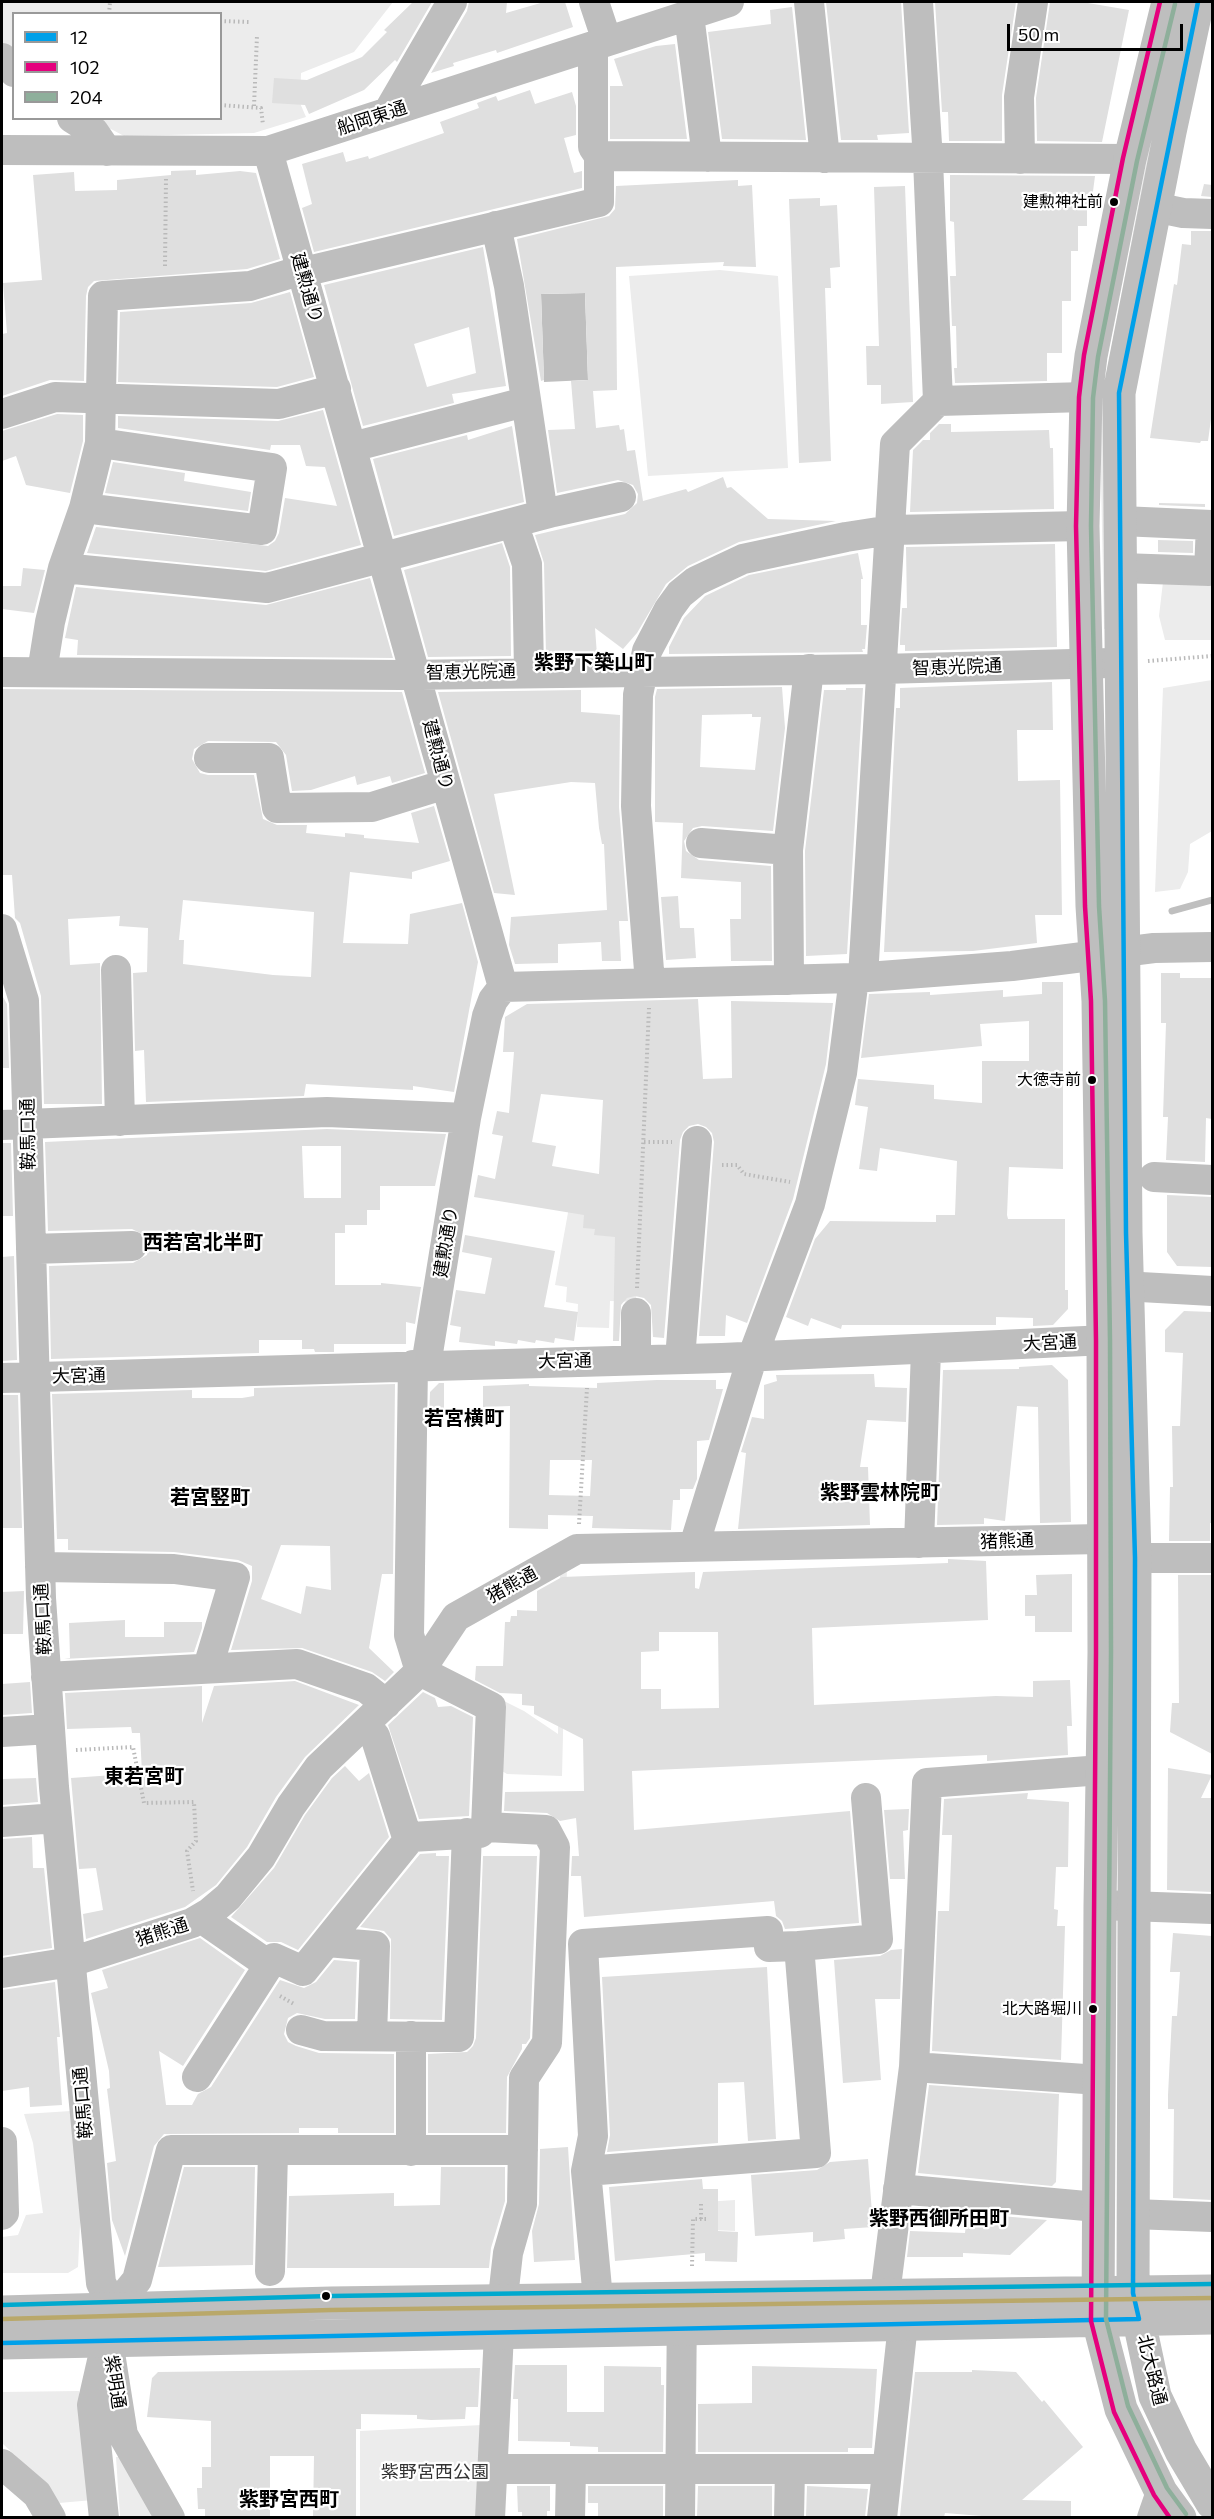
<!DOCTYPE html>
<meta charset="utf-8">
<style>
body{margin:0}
#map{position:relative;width:1214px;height:2519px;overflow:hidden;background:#fff;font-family:Commissioner,sans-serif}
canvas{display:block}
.frame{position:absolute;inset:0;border:3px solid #000;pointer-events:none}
.legend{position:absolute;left:12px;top:12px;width:210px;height:108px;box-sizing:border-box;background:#fff;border:2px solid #999;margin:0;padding:8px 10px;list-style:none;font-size:18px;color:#000}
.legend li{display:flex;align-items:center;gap:12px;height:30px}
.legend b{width:30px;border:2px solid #999}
.scale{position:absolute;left:1007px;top:24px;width:176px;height:27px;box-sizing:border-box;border:3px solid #000;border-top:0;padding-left:8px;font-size:18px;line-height:21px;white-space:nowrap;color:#000;-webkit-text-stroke:4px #fff;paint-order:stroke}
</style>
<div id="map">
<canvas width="1214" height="2519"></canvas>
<div class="frame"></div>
<ul class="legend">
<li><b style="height:8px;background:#00a0e9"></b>12</li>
<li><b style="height:8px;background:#e5007d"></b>102</li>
<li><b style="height:8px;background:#8eaf9b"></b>204</li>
</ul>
<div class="scale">50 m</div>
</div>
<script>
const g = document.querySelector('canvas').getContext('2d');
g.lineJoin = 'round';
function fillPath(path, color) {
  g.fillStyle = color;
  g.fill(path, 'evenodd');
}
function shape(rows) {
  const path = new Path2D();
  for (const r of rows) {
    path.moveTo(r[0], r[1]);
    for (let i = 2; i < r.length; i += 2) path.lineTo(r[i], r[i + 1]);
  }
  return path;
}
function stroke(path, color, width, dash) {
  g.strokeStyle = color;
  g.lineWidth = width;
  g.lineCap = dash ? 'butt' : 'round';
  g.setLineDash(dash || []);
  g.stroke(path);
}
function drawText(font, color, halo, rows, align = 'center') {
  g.font = font + ' Commissioner,"Noto Sans JP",sans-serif';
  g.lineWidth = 4.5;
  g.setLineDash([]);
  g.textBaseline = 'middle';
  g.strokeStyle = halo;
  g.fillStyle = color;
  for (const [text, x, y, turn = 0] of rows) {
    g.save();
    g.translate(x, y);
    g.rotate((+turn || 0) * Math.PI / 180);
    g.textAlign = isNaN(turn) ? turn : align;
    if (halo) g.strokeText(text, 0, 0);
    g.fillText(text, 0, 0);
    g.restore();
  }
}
fillPath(shape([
 [2,2,393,2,354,52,301,73,300,103,306,117,254,133,124,136,111,129,93,127,80,119,220,118,220,14,14,14,13,58,2,41],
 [1157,105,1105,629,1104,629,1100,430,1103,392],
 [720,270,778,276,788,468,648,476,629,276],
 [1163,582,1212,586,1212,640,1165,640,1159,616],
 [1212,680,1212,831,1190,844,1188,872,1180,889,1155,892,1163,688],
 [569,1207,640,1211,636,1302,610,1301,609,1328,577,1327,578,1304,566,1302,567,1287,555,1285],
 [567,1567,562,1776,507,1774,502,1771,504,1701,524,1711,558,1734,560,1569],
 [71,2111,81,2203,78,2267,68,2273,2,2273,2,2237,18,2235,26,2215,43,2213,33,2143,24,2114],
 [735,2200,735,2231,711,2230,704,2202],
 [79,2391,93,2500,59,2503,42,2481,2,2443,2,2392],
 [482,2425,479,2517,360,2518,360,2431],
 [116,2457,119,2457,153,2517,120,2517]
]), '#ececec');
fillPath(shape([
 [585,293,588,380,544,382,541,294]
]), '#bfbfbf');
stroke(shape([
 [1172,911,1212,900]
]), '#bfbfbf', 7);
fillPath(shape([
 [413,2,432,2,397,62,395,60,364,90,309,114,305,105,272,103,274,78,307,80,362,57,387,32,384,30],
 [469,2,507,2,506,13,544,2,565,2,573,27,497,53,496,50,453,63,454,66,431,73,467,11],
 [826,2,901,2,909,133,877,135,878,140,841,140],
 [935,2,1016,2,1002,95,1002,141,949,141,948,112,942,112],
 [1050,2,1082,2,1129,10,1102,142,1037,141,1036,98],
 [792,7,806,140,722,139,708,32,771,24,770,10],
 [675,44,687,139,610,139,610,86,623,86,614,59,656,46],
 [530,90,535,104,572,92,576,106,576,135,564,138,574,173,582,171,582,188,314,252,302,208,312,204,302,164,343,152,346,162,368,156,369,159,444,133,440,122,479,108,477,103,496,96,498,101],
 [196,170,196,175,240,171,256,173,280,259,247,269,94,281,88,287,86,296,84,381,50,380,2,396,2,334,7,333,3,283,42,280,33,175,74,172,75,191,117,190,117,180,171,175,171,171],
 [950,175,1095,176,1092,199,1087,199,1087,226,1078,226,1078,251,1071,251,1071,301,1062,301,1062,353,1047,353,1047,381,955,383,954,368,957,368,956,326,952,326,950,276,956,276,954,222,950,221],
 [738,180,738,186,752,185,756,267,723,266,724,262,616,267,617,390,593,391,596,428,619,425,620,430,624,429,627,451,635,450,643,501,686,489,688,492,723,477,727,488,731,487,768,519,836,521,739,542,688,566,666,584,637,633,623,649,595,628,597,655,546,656,544,563,535,535,625,514,637,503,638,494,633,485,618,480,557,493,548,430,575,429,571,381,588,380,585,293,541,294,544,380,541,381,517,239,609,216,615,209,616,186],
 [1204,184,1212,185,1212,197,1201,196],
 [905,186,913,402,881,404,881,385,867,385,866,346,879,346,874,187],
 [820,198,820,206,837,205,840,267,830,268,831,288,825,288,831,461,799,463,789,199],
 [1191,231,1212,231,1212,412,1208,441,1201,441,1200,443,1150,438,1174,284,1177,285,1182,244,1191,245],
 [483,247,506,386,452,394,454,403,363,426,324,285],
 [469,327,476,373,427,387,414,344],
 [290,292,314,377,277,387,118,382,120,312,251,303],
 [323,410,361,545,266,571,87,553,96,527,268,546,275,541,279,533,285,498,337,506,325,467,306,466,300,445,271,445,270,450,118,428,118,416,278,421],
 [57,414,83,415,83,441,70,493,26,485,16,456,2,461,2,431],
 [939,424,951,424,951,432,1049,430,1050,448,1053,448,1054,509,910,512,913,450,923,440,930,440,930,433],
 [512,426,524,502,394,536,373,459,467,435,468,440],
 [113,462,185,473,184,481,251,492,248,511,105,493],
 [1159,503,1205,504,1205,507,1159,505],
 [1158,540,1193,541,1193,553,1158,552],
 [502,543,510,567,511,656,428,657,404,570],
 [1055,544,1057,647,905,651,905,645,900,645,900,641,902,608,907,608,906,547],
 [858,553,863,579,861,579,861,625,867,625,865,649,862,649,863,652,669,654,669,647,684,618,705,596,749,575],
 [23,568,45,570,34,613,2,609,2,586,21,586],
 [370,578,393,658,77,655,78,640,65,638,76,587,266,605],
 [1052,682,1053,730,1017,730,1018,781,1060,780,1062,915,1035,915,1037,943,973,951,884,952,896,708,900,708,900,688],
 [782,687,785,728,773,831,702,826,693,828,684,841,686,851,699,860,771,866,772,961,731,961,730,919,741,919,741,882,681,878,683,823,655,822,655,697,657,689],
 [752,714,752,717,761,717,755,770,700,767,702,715],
 [846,688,863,688,847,954,806,956,805,851,824,690,846,690],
 [2,689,402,692,425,773,392,783,390,776,357,785,355,776,311,790,292,791,286,755,276,742,208,741,194,749,192,759,200,773,208,775,254,775,263,819,277,825,307,825,306,833,345,837,345,833,364,835,364,838,419,843,411,813,434,806,450,861,412,872,412,879,350,872,343,943,408,944,410,914,462,903,478,962,454,1092,413,1086,413,1090,306,1084,304,1096,146,1102,144,1050,135,1051,133,973,147,972,148,928,119,926,120,916,68,919,70,965,100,963,102,1104,44,1104,41,996,20,923,15,918,12,875,2,875],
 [183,900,314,912,311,977,273,975,183,964,184,940,179,940],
 [581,690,581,712,620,715,619,807,628,921,619,921,621,961,602,961,601,942,558,944,558,963,515,964,509,945,511,917,607,910,604,844,602,844,599,828,595,783,571,782,494,794,515,895,494,893,438,692],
 [678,896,680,928,694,928,696,958,666,960,661,897],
 [1161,973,1180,973,1180,978,1212,978,1212,1119,1206,1118,1205,1162,1166,1160,1168,1117,1163,1117,1166,1023,1161,1023],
 [1042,982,1063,982,1063,1169,1009,1167,1007,1215,1008,1219,1065,1219,1065,1290,1068,1290,1068,1309,1053,1325,1033,1326,1033,1318,996,1317,996,1325,842,1325,841,1329,811,1318,808,1326,786,1317,815,1239,830,1221,936,1222,936,1215,955,1215,957,1161,880,1148,877,1171,859,1169,868,1107,855,1105,858,1079,934,1085,934,1099,982,1103,982,1061,1029,1061,1029,1021,980,1024,982,1046,861,1058,869,994,930,992,930,995,1003,990,1003,997,1042,994],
 [3,997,7,1004,9,1068,2,1068],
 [698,999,703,1079,732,1078,731,1001,833,1003,826,1064,793,1199,747,1323,726,1315,725,1336,699,1336,714,1142,712,1133,706,1127,698,1124,689,1126,683,1132,680,1140,664,1338,653,1337,651,1305,644,1298,635,1296,627,1298,621,1305,619,1341,613,1341,615,1237,594,1235,595,1229,583,1228,584,1215,474,1197,478,1175,495,1179,503,1136,492,1134,497,1111,509,1113,514,1052,503,1052,505,1017,527,1004],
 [541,1094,603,1100,599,1174,552,1166,556,1146,532,1142],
 [327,1129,446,1134,435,1186,380,1186,380,1210,367,1210,367,1225,345,1225,345,1233,335,1233,335,1285,381,1285,381,1283,421,1287,415,1324,406,1322,406,1344,334,1344,334,1352,315,1352,314,1349,302,1349,302,1340,259,1340,259,1353,51,1359,49,1266,133,1263,147,1255,149,1246,146,1236,132,1229,48,1231,45,1142],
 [302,1146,341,1146,341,1198,304,1198],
 [2,1143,11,1143,13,1216,2,1216],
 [1167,1195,1212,1197,1212,1267,1177,1266,1167,1252],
 [465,1235,555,1251,544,1307,578,1312,574,1341,555,1338,554,1343,536,1340,535,1343,518,1340,517,1344,495,1341,495,1346,459,1342,461,1327,450,1325,456,1290,485,1294,492,1258,462,1252],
 [14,1256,17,1360,2,1361,2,1257],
 [1184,1311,1212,1312,1212,1523,1210,1523,1210,1541,1169,1541,1170,1487,1173,1487,1172,1426,1180,1426,1183,1353,1165,1352,1165,1330],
 [1052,1365,1068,1380,1071,1522,1040,1523,1038,1407,1017,1406,1005,1521,984,1518,984,1524,937,1525,943,1370,1019,1369,1019,1367],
 [874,1374,875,1387,907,1388,906,1422,867,1420,860,1467,868,1467,870,1525,738,1529,746,1453,741,1452,752,1417,764,1419,764,1385,777,1381,776,1375],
 [657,1380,716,1380,716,1389,723,1389,709,1440,697,1441,697,1479,693,1489,680,1489,680,1500,673,1500,671,1530,592,1528,593,1516,548,1515,548,1529,509,1528,510,1406,483,1407,483,1386,529,1384,529,1386,597,1388,597,1383],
 [550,1460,592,1460,590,1496,549,1495],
 [439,1383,444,1383,444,1420,429,1420,430,1392],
 [395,1384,393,1574,382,1574,369,1648,394,1672,385,1681,372,1672,302,1648,231,1650,252,1581,252,1566,238,1560,174,1552,68,1550,68,1539,57,1539,52,1394,192,1390,192,1398,242,1398,254,1396,254,1388],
 [281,1545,330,1546,331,1590,306,1586,301,1614,261,1599],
 [2,1395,18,1395,22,1528,2,1528],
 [948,1559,986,1561,988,1620,812,1628,814,1705,996,1696,1033,1697,1033,1681,1070,1680,1072,1726,1067,1726,1068,1755,987,1761,987,1755,632,1771,634,1830,850,1811,859,1923,785,1929,782,1921,776,1916,774,1901,584,1917,581,1876,571,1876,572,1856,579,1856,576,1818,560,1821,547,1813,504,1811,505,1792,584,1791,583,1739,534,1714,534,1706,522,1705,522,1694,500,1693,475,1680,476,1666,503,1666,505,1622,510,1622,511,1616,517,1616,517,1610,537,1611,537,1591,562,1577,695,1572,695,1588,699,1589,703,1572,948,1563],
 [659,1632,718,1632,719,1708,661,1709,661,1689,641,1689,641,1652,659,1651],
 [1072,1574,1072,1632,1035,1632,1035,1616,1025,1616,1025,1595,1037,1595,1036,1575],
 [1178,1575,1212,1575,1212,1754,1170,1732,1172,1703,1179,1703],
 [24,1591,23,1634,2,1634,2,1592],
 [125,1620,125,1637,164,1637,164,1622,202,1622,202,1628,194,1652,64,1659,70,1658,69,1623],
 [295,1681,359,1705,305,1757,276,1797,247,1847,216,1885,185,1907,86,1939,83,1914,103,1910,96,1868,79,1869,71,1778,142,1773,140,1733,132,1733,131,1727,67,1729,65,1693,202,1686,202,1723,214,1686],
 [30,1682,32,1713,2,1715,2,1684],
 [423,1692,435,1698,438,1707,451,1706,473,1717,469,1816,419,1819,388,1725],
 [345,1766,359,1781,369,1773,389,1837,298,1950,281,1942,267,1942,231,1917,274,1868,305,1815,332,1778],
 [1168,1768,1212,1775,1201,1798,1212,1798,1212,1892,1167,1890],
 [36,1778,38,1802,2,1805,2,1779],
 [1028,1793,1027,1799,1069,1802,1068,1867,1056,1867,1054,1909,1058,1910,1057,1926,1065,1926,1061,2060,932,2051,938,1911,949,1911,952,1835,942,1835,944,1799],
 [909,1809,908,1830,903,1831,905,1879,890,1879,884,1810],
 [32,1837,33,1868,44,1868,52,1948,2,1956,2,1839],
 [436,1853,436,1856,449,1856,442,2020,390,2019,391,1939,384,1931,360,1927,420,1854],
 [483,1856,537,1856,530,2038,526,2044,522,2044,522,2049,507,2077,506,2133,428,2133,428,2054,467,2052,473,2046,476,2038],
 [1173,1933,1212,1936,1212,2200,1173,2198,1174,2109,1168,2109,1168,2095,1172,2016,1177,2016,1180,1972,1170,1972],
 [200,1938,245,1970,183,2066,159,2051,166,2105,192,2105,198,2094,211,2087,280,1980,304,1988,316,1982,334,1960,357,1962,355,2019,325,2019,297,2013,288,2018,284,2034,288,2042,296,2046,319,2053,394,2054,394,2133,338,2133,338,2128,299,2128,299,2133,164,2134,154,2146,125,2256,112,2220,107,2163,116,2161,107,2089,110,2088,109,2071,91,1993,108,1988,102,1970],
 [902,1949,900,1999,875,1999,881,2080,843,2083,834,1960,880,1956,891,1950],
 [767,1967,776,2139,748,2141,744,2082,718,2083,718,2143,607,2152,610,2135,602,1977],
 [55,1982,60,2037,57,2037,62,2105,30,2107,29,2087,2,2091,2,1990],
 [929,2085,1059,2094,1056,2182,1052,2186,918,2173],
 [568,2147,575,2260,534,2262,532,2231,539,2204,540,2149],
 [868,2159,873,2227,844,2229,845,2239,813,2242,813,2232,755,2236,751,2175,817,2170,830,2162],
 [184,2167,255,2167,253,2265,158,2267],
 [441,2167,505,2167,505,2201,491,2248,489,2268,287,2268,289,2196,394,2193,394,2206,440,2205],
 [702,2179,703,2189,718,2189,718,2231,738,2232,737,2262,705,2261,705,2253,615,2261,609,2187],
 [967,2213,1047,2220,1010,2255,963,2253,963,2257,907,2257,910,2231,965,2233],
 [515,2365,567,2365,567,2412,604,2412,604,2366,661,2367,661,2385,664,2385,663,2452,598,2452,598,2447,570,2446,570,2442,518,2441,518,2399,513,2399],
 [752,2366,877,2369,872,2448,848,2448,848,2452,698,2452,698,2404,752,2403],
 [480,2368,478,2407,466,2407,465,2419,431,2420,417,2419,417,2415,361,2414,361,2429,356,2429,356,2517,313,2517,314,2456,270,2456,270,2517,205,2517,205,2509,198,2509,197,2488,202,2488,202,2467,211,2467,211,2421,147,2417,152,2378,158,2372],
 [972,2370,1016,2372,1042,2402,1044,2400,1083,2447,1022,2500,1071,2501,1071,2517,994,2517,945,2513,944,2517,900,2516,915,2372,972,2372],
 [517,2486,550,2486,550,2511,547,2511,547,2517,522,2517,522,2512,518,2512],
 [588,2486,663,2486,663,2517,598,2517,598,2503,588,2503],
 [698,2486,772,2486,772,2517,697,2517],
 [807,2486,868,2489,865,2517,806,2517]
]), '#dfdfdf');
stroke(shape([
 [109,14,110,2],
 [220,21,250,22],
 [220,105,261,108,263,125],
 [254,106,257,36],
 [165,266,166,177],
 [1148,661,1212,656],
 [644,1142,672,1142],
 [722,1165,737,1165,744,1174,790,1182],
 [637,1288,649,1008],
 [579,1524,587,1388],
 [76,1750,133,1747,144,1803,194,1802,196,1841,187,1851,193,1891],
 [280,1996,294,2004],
 [701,2204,701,2219],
 [692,2266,693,2219,709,2219]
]), '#b9b9b9', 4, [1.5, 3]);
stroke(shape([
 [594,2,607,41],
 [809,2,825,158],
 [689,15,707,157],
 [593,46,593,147,599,156,1130,159],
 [2,58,14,72],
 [388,112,452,2],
 [72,118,94,132,107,151],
 [2,150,268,151,729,2],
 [268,151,503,987],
 [1020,159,1019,97,1033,2],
 [1154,207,1183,213,1212,214],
 [496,226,509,286,543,514],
 [303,272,599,202,599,156],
 [938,401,1086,397],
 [2,414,55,397,279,404,336,389],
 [352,447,525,402],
 [84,508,262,530,272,468,100,443],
 [1121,521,1211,525,1209,571,1121,568],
 [513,523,527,564,529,671],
 [63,568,267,588,553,512,621,497],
 [2,672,401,675,881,669,1111,663],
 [42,672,50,622,63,568,84,508,100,443,103,296,250,286,302,270],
 [209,758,269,758,277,808,372,807,446,784],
 [701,843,788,850],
 [2,929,24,1001,41,1598,54,1787,101,2283,114,2308],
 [116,970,120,1121],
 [863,977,895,444,938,401,928,160,918,2],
 [789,980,788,850,809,669],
 [650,983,636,806,638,695,647,651,669,609,680,594,696,581,743,559,846,537,891,530,1083,526],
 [503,987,854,978,1012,966,1154,948,1212,947],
 [2,1125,327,1112,466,1118],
 [1154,1177,1212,1180],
 [31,1249,132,1246],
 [1105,1285,1212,1291],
 [680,1359,697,1141],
 [636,1360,636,1313],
 [413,1365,409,1635,420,1671,491,1707,486,1827,546,1830,555,1847,547,2043,524,2078,522,2204,508,2253,499,2333,490,2518],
 [426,1365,466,1118,487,1016,493,1000,503,987],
 [2,1378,722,1358,1128,1339],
 [919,1543,926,1350],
 [694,1546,753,1355,810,1204,842,1073,854,978],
 [1135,1558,1212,1558],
 [40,1567,174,1569,235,1577,208,1667],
 [46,1677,297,1664,366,1688,386,1704],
 [365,1726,375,1736,406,1834,411,1837,480,1833,484,1829],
 [2,1732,50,1729],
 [2,1822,57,1818],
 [1100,1905,1212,1909],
 [201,1918,269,1965,274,1958,303,1971,411,1837],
 [327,1942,375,1946,372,2036],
 [2,1973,71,1962,192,1923,209,1913,228,1897,261,1857,291,1806,319,1767,420,1671,456,1617,577,1549,1102,1539],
 [301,2030,323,2036,459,2037,467,1833],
 [411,2036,411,2151],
 [914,2067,1099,2080],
 [197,2077,269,1965],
 [2,2142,4,2213,2,2215],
 [586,2171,816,2153,799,1946,878,1939,866,1798],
 [898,2189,1097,2207],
 [1133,2214,1212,2217],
 [270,2271,273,2152],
 [598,2299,586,2171,593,2136,583,1944,768,1931,769,1947,799,1946],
 [110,2353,123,2435,170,2518],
 [2,2464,37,2494,51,2518],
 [491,2469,887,2469],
 [104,2518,92,2405,114,2308,137,2280,171,2150,523,2150],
 [570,2518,571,2469],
 [680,2518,682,2305],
 [789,2518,790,2469],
 [882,2518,903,2324,885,2294,914,2067,927,1783,1102,1770],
 [1152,2518,1161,2492]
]), '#bebebe', 30);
stroke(shape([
 [1168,2,1130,159,1091,356,1086,397,1083,526,1092,906,1098,1001,1103,1341,1104,1652,1100,1905,1098,2320,1121,2409,1161,2492,1180,2518],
 [1198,2,1170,132,1119,393,1126,1233,1135,1558,1133,2293,1155,2396,1181,2451,1212,2503],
 [2,2312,331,2303,1212,2291],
 [2,2343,1212,2318]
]), '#bebebe', 33);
stroke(shape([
 [2,2343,1139,2319,1133,2293,1135,1558,1126,1233,1119,393,1198,2]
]), '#00a0e9', 4.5);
stroke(shape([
 [1160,2,1123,158,1084,355,1079,397,1076,526,1085,906,1091,1001,1096,1341,1096,1652,1091,2321,1114,2412,1154,2495,1170,2518]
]), '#e5007d', 4.5);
stroke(shape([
 [1175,4,1137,161,1098,357,1093,398,1091,526,1099,906,1105,1001,1110,1341,1111,1652,1106,2319,1128,2406,1167,2488,1186,2514]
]), '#8eaf9b', 4.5);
stroke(shape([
 [2,2319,331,2310,1212,2298]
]), '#b9a86a', 4.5);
stroke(shape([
 [2,2305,331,2296,1212,2284]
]), '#00a9ce', 4.5);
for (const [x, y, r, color] of [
 [1114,202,5,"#000"],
 [1092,1080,5,"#000"],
 [1093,2009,5,"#000"],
 [326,2296,5,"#000"]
]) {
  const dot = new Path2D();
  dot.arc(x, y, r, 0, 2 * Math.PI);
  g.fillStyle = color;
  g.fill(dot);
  stroke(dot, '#fff', 2);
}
drawText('16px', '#000', '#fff', [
 ["建勲神社前",1103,202],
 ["大徳寺前",1081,1080],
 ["北大路堀川",1082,2009]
], 'right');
drawText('18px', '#000', '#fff', [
 ["船岡東通",372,118,-18],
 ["建勲通り",307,288,74],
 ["智恵光院通",957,667,-2],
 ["智恵光院通",471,672,-1],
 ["建勲通り",438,755,75],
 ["鞍馬口通",28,1134,-91],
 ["建勲通り",446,1242,-81],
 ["大宮通",1050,1343,-3],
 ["大宮通",565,1361,-1],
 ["大宮通",79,1376,-1],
 ["猪熊通",1007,1541,-2],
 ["猪熊通",512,1585,-29],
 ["鞍馬口通",43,1619,-93],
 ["猪熊通",162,1932,-18],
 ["鞍馬口通",83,2103,-95],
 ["北大路通",1152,2370,76],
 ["紫明通",115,2382,81]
]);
drawText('18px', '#333', '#fff', [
 ["紫野宮西公園",435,2472]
]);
drawText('bold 20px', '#000', '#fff', [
 ["紫野下築山町",594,662],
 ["西若宮北半町",203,1242],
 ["若宮横町",464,1418],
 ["紫野雲林院町",880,1492],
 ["若宮竪町",210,1497],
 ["東若宮町",144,1776],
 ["紫野西御所田町",939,2218],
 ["紫野宮西町",289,2499]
]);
</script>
